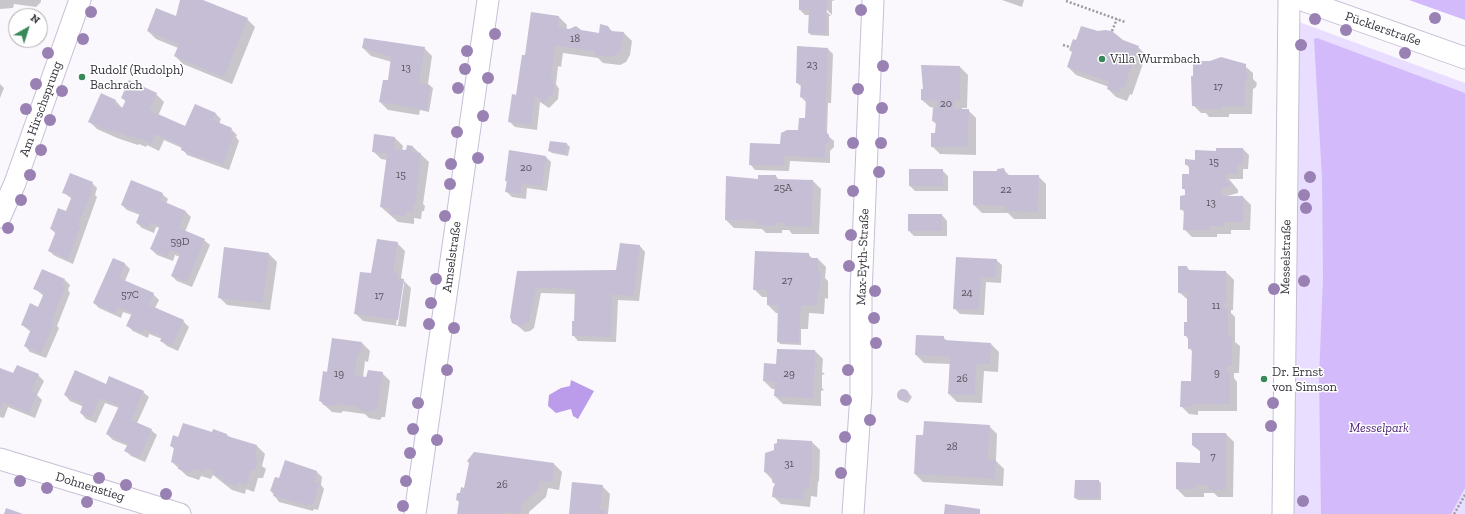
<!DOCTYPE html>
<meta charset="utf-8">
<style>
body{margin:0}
#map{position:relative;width:1465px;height:514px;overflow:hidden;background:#faf8fd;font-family:"Zilla Slab",serif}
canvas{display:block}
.north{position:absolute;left:8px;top:8px;width:40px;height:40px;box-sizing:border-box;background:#fff;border:1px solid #afadb1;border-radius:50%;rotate:39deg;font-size:11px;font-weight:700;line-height:16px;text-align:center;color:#36333c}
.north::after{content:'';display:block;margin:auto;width:14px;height:18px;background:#388859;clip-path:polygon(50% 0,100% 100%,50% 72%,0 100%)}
</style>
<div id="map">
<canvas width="1465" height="514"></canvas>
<div class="north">N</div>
</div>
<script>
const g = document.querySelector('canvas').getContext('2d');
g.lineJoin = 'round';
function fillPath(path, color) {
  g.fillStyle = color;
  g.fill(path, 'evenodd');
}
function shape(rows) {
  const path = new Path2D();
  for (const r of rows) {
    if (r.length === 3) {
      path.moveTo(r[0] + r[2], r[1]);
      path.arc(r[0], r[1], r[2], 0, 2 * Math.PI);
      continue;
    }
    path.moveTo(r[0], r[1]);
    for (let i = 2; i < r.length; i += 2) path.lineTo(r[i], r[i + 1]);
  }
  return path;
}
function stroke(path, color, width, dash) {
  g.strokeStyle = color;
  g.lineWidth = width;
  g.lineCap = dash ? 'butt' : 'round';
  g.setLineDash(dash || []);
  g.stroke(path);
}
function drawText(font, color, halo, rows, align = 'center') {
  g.font = font + ' "Zilla Slab",serif';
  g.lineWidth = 3;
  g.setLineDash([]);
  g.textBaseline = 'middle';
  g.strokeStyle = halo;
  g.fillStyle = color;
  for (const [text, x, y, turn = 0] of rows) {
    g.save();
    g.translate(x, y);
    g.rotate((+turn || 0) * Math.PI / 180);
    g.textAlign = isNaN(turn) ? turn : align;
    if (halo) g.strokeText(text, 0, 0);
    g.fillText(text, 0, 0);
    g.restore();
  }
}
fillPath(shape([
 [1299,22,1465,83,1465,514,1292,514]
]), '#e9deff');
fillPath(shape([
 [1409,0,1465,0,1465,20],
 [1317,38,1465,93,1465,488,1451,514,1321,514,1319,378,1323,278,1322,178,1314,39]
]), '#d3bbfb');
fillPath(shape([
 [571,380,594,391,578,419,573,416,571,409,556,413,548,406,549,395,561,388,570,386]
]), '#ba9cea');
fillPath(shape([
 [0,0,41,0,41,2,36,7,14,4,13,8,0,9],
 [182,0,201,0,247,19,255,27,232,84,183,64,175,56,178,48,156,39,148,31,177,17],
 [800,0,835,0,832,1,832,15,826,9,826,11,831,16,829,16,829,36,811,35,809,33,809,15,805,15,800,10],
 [1002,0,1024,0,1022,7],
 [559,17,567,25,566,30,600,34,608,27,613,32,624,33,632,41,630,55,626,62,620,65,603,63,598,58,563,53,561,67,558,66,556,84,559,89,558,99,549,108,540,102,537,130,515,127,509,121,528,57],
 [1123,41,1138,47,1146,55,1132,95,1130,94,1127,101,1116,97,1108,89,1109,87,1076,75,1068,67,1077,42],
 [363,48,424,48,432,56,428,84,433,88,429,112,420,110,419,115,388,110,380,102,389,82,392,62,371,56],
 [828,49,833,54,831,103,828,103,827,135,834,141,834,147,830,151,830,163,790,161,789,171,755,170,750,164,799,131,806,119,806,102,801,97,802,87,797,83],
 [1231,62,1241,63,1253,73,1253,79,1257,83,1256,87,1253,89,1252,114,1229,114,1229,117,1209,117,1206,113,1201,113,1193,105],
 [960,67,968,75,967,108,962,108,962,110,968,110,976,118,976,155,940,154,932,146,936,134,936,124,933,121,934,108,930,107,922,100],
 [0,84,4,88,0,98],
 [156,94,164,102,158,116,186,127,215,113,221,119,219,124,231,129,237,135,236,137,239,141,229,170,187,155,182,148,164,140,159,151,147,145,146,147,139,144,138,145,117,138,97,129,89,121,115,100,123,109,126,102,122,98],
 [375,135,395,138,403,146,402,151,407,152,413,147,429,162,423,204,425,206,424,211,422,211,421,219,414,218,414,224,398,222,381,207,387,160,381,159,373,151],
 [550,142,567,144,570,147,568,156,552,153,549,151],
 [1217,149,1243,149,1249,155,1248,169,1243,169,1243,179,1229,179,1238,190,1238,193,1227,196,1243,197,1251,205,1250,230,1231,230,1231,234,1217,234,1217,237,1192,237,1184,229,1185,213,1181,209,1186,196,1186,191,1183,188,1190,175,1190,169,1186,164,1217,152],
 [510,152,546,157,551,162,547,191,527,188,526,199,512,197,506,191,507,182,506,181],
 [942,170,948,176,948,191,915,191,910,186],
 [1004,170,1010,176,1038,176,1046,184,1046,219,1014,219,1008,213,982,213,974,205,974,172,998,172],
 [776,176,779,180,813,181,821,189,819,234,792,234,789,230,782,230,782,233,766,233,762,229,734,228,726,220,727,177,759,180],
 [92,183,97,188,95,195,97,197,73,264,55,256,49,251,56,234,51,229,66,212,72,199,63,192],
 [162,194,168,199,166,204,186,212,191,217,185,232,204,240,210,245,192,287,177,281,172,276,180,257,175,255,173,261,157,255,151,249,160,228,156,227,154,233,142,228,137,223,140,215,127,210,122,205],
 [942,215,947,221,947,236,914,236,909,231],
 [397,243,405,251,401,278,411,288,406,327,363,321,355,313,371,274],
 [402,282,404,284,398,325,396,325],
 [621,244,640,246,645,252,639,301,618,300,616,342,578,341,573,335,575,322,576,294,541,293,534,328,530,331,525,332,512,321,518,272,617,271],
 [269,254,277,262,270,310,227,305,219,297],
 [808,254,813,259,818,259,826,267,825,278,828,281,828,299,825,298,824,314,809,313,808,329,801,329,801,345,780,344,778,341,779,313,776,313,768,305,768,297,762,297,754,289],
 [957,258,996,260,1002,265,1001,283,986,282,984,315,960,314,954,308],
 [114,259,125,264,130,269,125,281,153,294,159,300,155,308,183,321,189,327,178,351,167,346,161,341,162,339,149,334,148,338,133,331,127,325,132,315,123,312,121,318,99,308,94,303],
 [1187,267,1191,272,1226,272,1234,280,1233,310,1231,310,1231,313,1235,317,1235,342,1240,346,1239,373,1234,373,1234,378,1237,382,1237,411,1198,411,1198,415,1189,414,1181,406,1192,382,1193,352,1189,348,1189,340,1185,335,1188,323,1188,300,1179,292],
 [65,280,70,285,68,290,70,293,57,326,59,328,46,358,30,352,25,346,31,332,22,325,38,308,44,296,35,289],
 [943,337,948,342,991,344,999,352,998,372,984,371,982,403,957,402,949,394,951,364,924,363,916,355],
 [362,343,370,351,368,362,365,361,363,378,367,378,382,373,390,381,385,417,382,417,380,420,369,418,365,414,343,411,341,413,332,412,320,401,328,373],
 [815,351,823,359,822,372,825,374,822,375,822,388,824,390,821,391,821,406,783,404,775,396,776,389,772,389,764,381,777,365],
 [0,369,14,374,38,375,44,381,37,395,42,400,35,418,8,407,4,418,0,417],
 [106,385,143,392,149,397,137,423,151,430,157,435,145,462,131,456,126,451,128,446,113,440,107,434,119,408,105,403,96,423,86,419,81,413,84,407,70,401,65,395],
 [901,389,906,390,912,397,908,403,904,402,897,396],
 [989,426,997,434,996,461,1004,469,1003,486,923,482,915,474],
 [213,433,227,435,231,438,257,446,265,454,262,466,266,469,263,478,258,478,254,492,246,489,245,494,232,490,213,475,211,479,201,476,199,480,187,476,172,462,175,450,171,445,178,438],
 [1226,434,1234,442,1233,497,1218,497,1214,493,1204,493,1204,497,1185,497,1177,489,1201,464,1201,452,1193,445],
 [812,442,820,450,819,482,818,481,817,497,811,496,810,507,781,504,773,496,776,484,765,472,775,451],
 [554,464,562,472,559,490,548,488,546,497,529,512,529,514,458,514,460,503,457,500,465,489],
 [317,472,322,477,321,485,324,489,318,510,314,509,313,511,279,502,271,491,280,479],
 [1099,481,1101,483,1101,500,1078,500,1075,498],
 [602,486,610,494,608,514,570,514]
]), '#0003');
fillPath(shape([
 [180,0,203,0,248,18,224,77,174,56,179,44,147,31,156,8,176,16],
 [799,0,827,0,826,34,808,33,809,10,799,10],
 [531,12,559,16,558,27,569,29,576,26,581,30,599,33,600,24,608,26,611,31,624,32,621,50,618,54,611,57,594,55,595,51,555,46,551,78,554,83,553,94,543,103,538,98,535,97,531,125,508,122,512,94,516,95,522,55,525,55],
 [1081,26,1098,31,1105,30,1112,31,1123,40,1139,46,1124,88,1122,87,1119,93,1107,89,1109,82,1067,67,1072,52,1069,50,1073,39,1076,40],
 [364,38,425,47,419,83,430,85,427,110,379,102,383,80,388,80,391,57,362,48],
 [797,46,828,48,825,131,829,135,829,142,825,145,825,158,784,156,784,166,749,165,750,143,780,144,781,133,787,130,798,130,799,118,805,118,806,98,800,97,801,83,796,83],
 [1221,57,1246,64,1246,70,1249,76,1245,81,1245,107,1222,106,1222,109,1200,109,1200,106,1192,106,1191,76,1193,76,1193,64,1198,64,1198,61,1210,61],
 [921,65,960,66,960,100,955,100,954,109,969,109,968,147,931,147,931,133,935,133,936,122,932,121,933,108,937,108,937,101,921,100,921,89,923,89],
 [129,80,157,93,149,110,185,126,195,104,216,113,213,120,232,128,230,133,234,134,223,165,210,159,210,161,199,156,199,158,181,150,182,146,155,134,151,144,139,138,138,140,131,136,130,138,117,132,108,131,88,122,101,93,116,100,114,104,122,108,126,100,121,98],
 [374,134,395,137,394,149,406,150,407,145,413,146,412,152,421,153,416,197,417,197,416,204,414,204,414,212,407,211,406,217,389,214,390,208,380,207,387,154,372,152],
 [550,141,567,143,566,154,548,151],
 [1216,148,1243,148,1243,164,1238,164,1238,174,1226,174,1226,179,1231,184,1229,187,1222,188,1221,196,1243,196,1243,222,1223,222,1223,226,1210,226,1210,230,1183,230,1184,209,1180,210,1180,196,1185,195,1185,189,1182,189,1182,174,1189,174,1189,165,1185,165,1185,159,1195,160,1195,150,1216,151],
 [509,150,546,156,542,186,522,183,520,194,505,192,507,181,505,181],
 [1004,168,1006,175,1039,175,1038,212,1005,211,1005,206,973,205,973,171,997,171,997,169],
 [909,169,943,169,943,186,909,186],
 [70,173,93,182,90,190,92,191,78,225,81,226,68,259,48,251,56,231,50,229,58,208,66,211,72,196,62,193],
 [758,175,776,175,776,179,813,180,812,227,783,226,784,223,775,223,775,226,757,225,757,221,725,220,726,176,758,179],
 [131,180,163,193,160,200,186,211,179,228,205,239,187,282,171,276,180,254,170,250,167,257,150,249,160,226,151,222,148,228,136,223,140,213,121,205],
 [908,214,942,214,942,231,908,231],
 [377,239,398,242,393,272,398,273,397,278,404,279,398,320,354,314,360,272,371,273],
 [620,243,640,245,634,296,612,295,611,337,572,336,572,321,574,321,575,289,536,288,529,322,521,327,512,323,510,317,517,271,616,270],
 [224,247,269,253,263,303,218,298],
 [755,251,809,253,809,258,818,258,818,272,821,272,820,291,818,291,817,306,801,305,799,343,777,342,778,305,767,305,767,290,753,290],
 [956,257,997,259,996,278,981,277,979,310,953,309],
 [113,258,125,263,119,278,154,293,149,305,184,320,172,346,160,341,162,337,144,329,142,333,126,326,132,313,118,307,115,313,93,303],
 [1178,266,1187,266,1187,270,1226,271,1226,302,1223,302,1223,308,1228,308,1228,337,1232,337,1232,366,1227,366,1227,372,1230,373,1230,404,1191,404,1191,407,1180,407,1181,381,1191,381,1192,348,1188,349,1188,336,1184,336,1184,322,1187,322,1187,293,1178,293],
 [42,269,65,279,62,285,66,286,51,321,54,322,41,354,24,346,31,329,21,325,30,303,38,307,44,293,33,289],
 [916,335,944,336,944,340,991,343,990,364,976,364,975,395,948,394,950,357,915,355],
 [332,338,362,342,360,354,358,354,354,375,366,377,368,370,383,372,377,410,374,409,372,412,360,410,357,407,335,404,333,406,323,405,322,402,319,401,323,371,327,372],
 [777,349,815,350,815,366,817,365,817,368,815,368,814,381,816,381,816,383,814,383,813,399,774,396,775,382,763,381,764,363,776,364],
 [17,365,39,374,31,391,37,394,29,413,3,402,0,409,0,368,13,373],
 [75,370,106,384,109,376,144,391,131,420,152,429,139,458,124,451,128,444,106,434,119,406,100,398,91,418,80,413,83,404,64,395],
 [903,395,6],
 [924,421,990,425,988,459,996,460,995,479,914,474,916,435,923,435],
 [183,423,212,432,213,429,227,434,227,436,257,445,255,459,258,460,255,471,251,470,246,485,238,482,237,486,223,482,224,479,214,475,214,471,205,468,204,472,193,469,191,473,178,469,179,465,171,462,174,448,170,446,173,435,178,437],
 [1192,433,1226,433,1226,490,1209,490,1209,485,1196,485,1196,489,1176,489,1176,462,1200,463,1200,451,1192,445],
 [777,439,812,441,812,475,810,474,809,489,804,489,803,500,772,497,773,488,775,484,772,482,773,475,764,472,765,453,774,450,774,444,777,443],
 [474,452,554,463,552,482,540,481,539,489,522,504,520,514,506,512,503,514,457,514,459,501,456,500,457,493,460,493,461,487,464,488,469,463,467,461],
 [285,460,317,471,315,482,320,483,313,505,308,504,308,506,273,496,275,492,270,491,275,477,279,478],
 [1075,480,1099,480,1099,498,1074,498],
 [572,482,603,485,600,510,605,510,605,514,569,514],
 [945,504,980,509,980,514,944,514],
 [6,508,23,514,4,514]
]), '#c6bed4');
const minor = shape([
 [1302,0,1465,58],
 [0,217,15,183,80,0],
 [0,459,180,514],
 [415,514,488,0],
 [853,514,861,394,861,294,873,0],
 [1283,514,1289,0]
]);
stroke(minor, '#c7bfd5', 23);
stroke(shape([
 [1066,1,1125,22],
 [1112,31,1117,19],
 [1063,45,1070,47],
 [1454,514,1465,495]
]), '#9c99a0', 2.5, [2, 2]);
stroke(minor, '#fff', 21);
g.fillStyle = '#9981b4';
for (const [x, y] of [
 [861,10],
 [91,12],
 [1435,18],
 [1315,19],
 [1346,30],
 [495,34],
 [83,39],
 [1301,45],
 [467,51],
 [48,53],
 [1405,53],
 [883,66],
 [465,69],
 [488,78],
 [36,84],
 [458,88],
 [858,89],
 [62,91],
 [882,108],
 [26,109],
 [483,116],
 [50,120],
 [457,132],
 [853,143],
 [881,143],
 [41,150],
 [478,158],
 [451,164],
 [879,172],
 [30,175],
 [1310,177],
 [450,184],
 [853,191],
 [1304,195],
 [21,200],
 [1306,208],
 [445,216],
 [8,228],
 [851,235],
 [849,266],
 [436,279],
 [1304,281],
 [1274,289],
 [875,291],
 [431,303],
 [874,318],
 [429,324],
 [454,328],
 [876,343],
 [447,370],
 [848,370],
 [846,400],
 [418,403],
 [1273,403],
 [870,420],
 [1271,426],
 [413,429],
 [845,437],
 [437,440],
 [410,453],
 [841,473],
 [99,478],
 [20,481],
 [406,481],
 [126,485],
 [47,488],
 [166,494],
 [1303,501],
 [87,502],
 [403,506]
]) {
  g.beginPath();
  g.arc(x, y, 6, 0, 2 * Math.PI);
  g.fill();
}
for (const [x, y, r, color] of [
 [1102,59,4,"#388859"],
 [82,77,4,"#388859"],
 [1264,379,4,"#388859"]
]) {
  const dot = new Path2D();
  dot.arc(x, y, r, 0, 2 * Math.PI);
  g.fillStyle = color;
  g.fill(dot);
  stroke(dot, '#fff', 1.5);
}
drawText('11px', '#5a5662', null, [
 ["18",575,39],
 ["23",812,65],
 ["13",406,68],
 ["17",1218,87],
 ["20",946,104],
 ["15",1214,162],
 ["20",526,168],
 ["15",401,175],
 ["25A",783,188],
 ["22",1006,190],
 ["13",1211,203],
 ["59D",180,242],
 ["27",787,281],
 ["24",967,293],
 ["57C",130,295],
 ["17",379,296],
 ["11",1216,306],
 ["9",1217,373],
 ["19",339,374],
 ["29",789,374],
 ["26",962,379],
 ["28",952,447],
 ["7",1213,457],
 ["31",789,464],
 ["26",502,485]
]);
drawText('13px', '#36333c', '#fff', [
 ["Pücklerstraße",1383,29,19],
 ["Am Hirschsprung",41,109,-70],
 ["Amselstraße",452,257,-82],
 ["Max-Eyth-Straße",863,257,-88],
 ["Messelstraße",1286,257,-89],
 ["Dohnenstieg",90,487,17]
]);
drawText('13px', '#36333c', '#fff', [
 ["Villa Wurmbach",1110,59],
 ["Rudolf (Rudolph)",90,70],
 ["Bachrach",90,85],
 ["Dr. Ernst",1272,372],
 ["von Simson",1272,387]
], 'left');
drawText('italic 13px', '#4a1f78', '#fff', [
 ["Messelpark",1379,428]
]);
</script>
